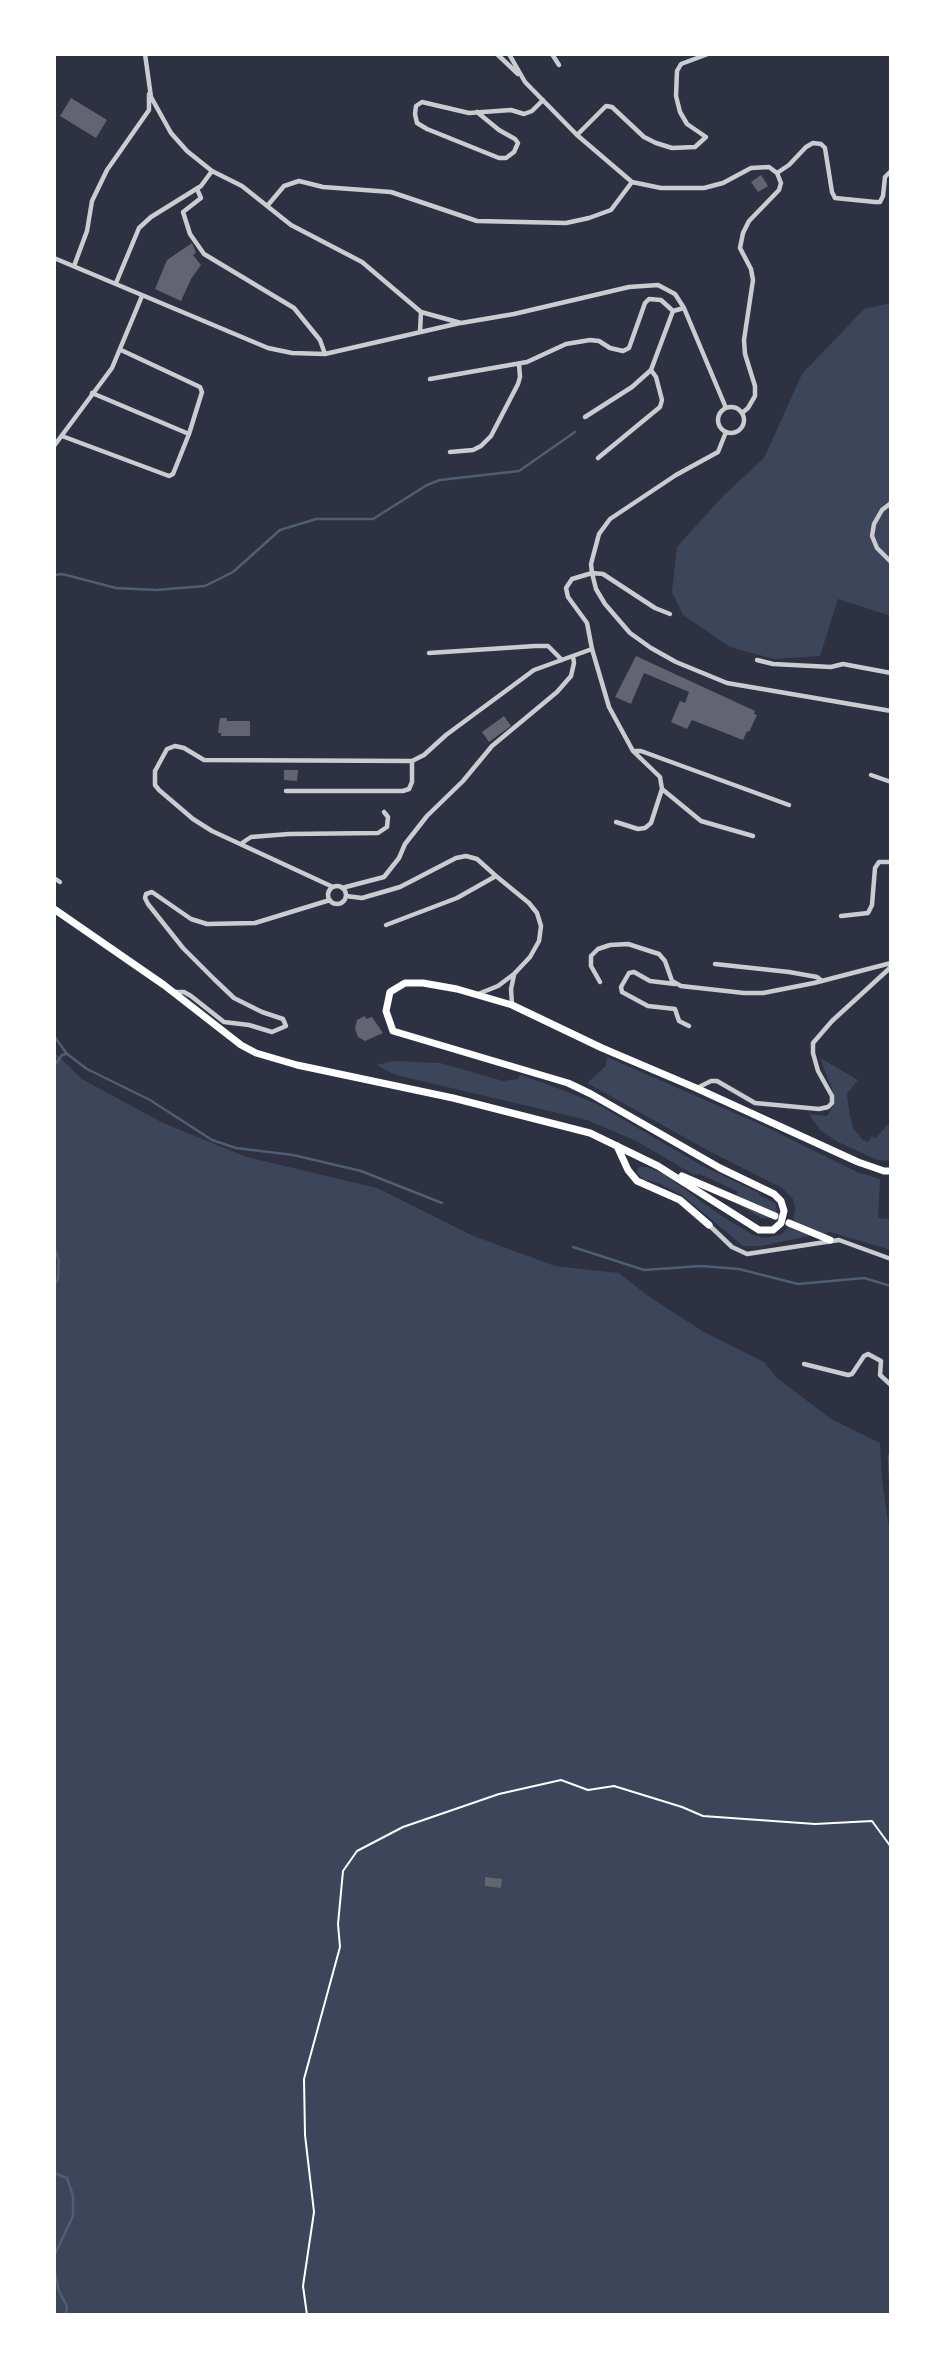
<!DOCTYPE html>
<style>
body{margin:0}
#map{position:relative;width:945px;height:2369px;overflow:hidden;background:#2d3142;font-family:"IBM Plex Serif",serif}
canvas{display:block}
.frame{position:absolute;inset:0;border:56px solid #fff;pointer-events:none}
</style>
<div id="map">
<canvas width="945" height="2369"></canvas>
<div class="frame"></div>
</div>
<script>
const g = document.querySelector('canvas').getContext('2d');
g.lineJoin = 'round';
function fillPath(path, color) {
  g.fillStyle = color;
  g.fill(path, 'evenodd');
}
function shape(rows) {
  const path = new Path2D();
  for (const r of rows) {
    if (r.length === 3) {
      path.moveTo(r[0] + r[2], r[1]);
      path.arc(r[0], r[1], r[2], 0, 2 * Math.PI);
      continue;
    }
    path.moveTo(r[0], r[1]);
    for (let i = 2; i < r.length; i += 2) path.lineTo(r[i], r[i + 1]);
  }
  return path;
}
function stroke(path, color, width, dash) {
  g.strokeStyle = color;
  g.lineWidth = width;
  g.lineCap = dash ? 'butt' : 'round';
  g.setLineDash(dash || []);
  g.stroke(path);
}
fillPath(shape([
 [891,303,891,616,838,599,820,656,774,659,730,647,683,615,672,592,677,547,722,497,764,458,802,374,864,309],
 [54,1052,82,1079,163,1123,247,1157,377,1188,471,1235,555,1266,619,1273,648,1296,704,1332,764,1362,777,1378,831,1419,880,1443,882,1479,891,1542,891,2315,54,2315],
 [607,1057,762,1125,857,1172,880,1179,878,1218,891,1219,891,1250,830,1232,761,1246,743,1246,682,1195,660,1184,643,1179,636,1172,639,1167,647,1167,664,1174,720,1215,753,1235,765,1238,782,1234,793,1222,795,1208,793,1199,782,1188,709,1151,587,1083,606,1066],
 [820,1058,858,1080,847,1094,849,1110,853,1128,863,1140,868,1142,872,1136,876,1138,887,1125,891,1127,891,1161,877,1160,838,1142,820,1130,809,1114,827,1116,833,1106,832,1089],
 [394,1061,440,1063,503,1081,518,1079,520,1075,547,1084,597,1104,699,1164,759,1193,759,1195,775,1203,777,1210,771,1218,761,1218,736,1203,737,1191,699,1174,694,1175,636,1141,587,1120,396,1075,376,1065]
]), '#3c4559');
stroke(shape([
 [54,575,62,574,116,588,156,590,205,586,233,572,280,530,316,519,373,519,427,485,440,480,519,471,575,432],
 [54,1036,67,1054,87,1069,150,1100,212,1140,236,1148,293,1155,361,1171,442,1203],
 [54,1066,62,1055,66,1054],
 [54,1246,59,1261,58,1279,54,1285],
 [573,1247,644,1270,701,1266,739,1269,798,1284,864,1278,891,1286],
 [891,1451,889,1457,891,1499],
 [54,2173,67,2178,73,2196,73,2216,54,2256],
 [54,2269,59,2291,67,2306,66,2315]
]), '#4f5d75', 2.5);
fillPath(shape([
 [71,98,107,120,96,138,60,116],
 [761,175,768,186,758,192,751,182],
 [192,243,196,253,193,255,201,265,191,279,181,301,155,289,167,260],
 [636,656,755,711,754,714,757,715,749,732,747,731,743,740,692,720,687,729,671,722,680,701,685,703,689,692,644,673,631,704,615,697],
 [504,716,511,726,489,742,482,732],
 [220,718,227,718,227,721,250,721,250,736,221,736,221,733,218,733],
 [284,770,298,770,297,781,284,780],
 [365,1016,366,1019,372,1017,383,1033,365,1041,358,1037,355,1029,357,1020],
 [485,1877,502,1879,501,1888,485,1886]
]), '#626471');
stroke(shape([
 [307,2315,303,2286,314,2212,305,2135,304,2079,340,1947,338,1924,343,1871,357,1851,403,1827,499,1794,561,1780,588,1790,614,1786,682,1807,703,1816,815,1824,872,1821,891,1847]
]), '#fff', 2);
stroke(shape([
 [145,54,151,97,171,133,187,151,212,171,242,186,291,225,362,262,421,312,461,323,514,314,629,287,658,285,675,294,684,308,726,408],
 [497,54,518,74],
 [509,54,525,82,577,135,632,182,661,188,704,188,723,183,751,168,769,167,777,173,781,183,779,190,749,221,743,233,740,248,751,269,753,280,744,340,745,354,755,386,755,396,748,408,742,413],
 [552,54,559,65],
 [477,112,499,130,515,139,518,143,514,152,506,158,499,158,427,129,417,123,415,114,416,106,422,102,469,113,511,110,524,114,532,111,543,100],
 [577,135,606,106,612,107,644,137,656,143,672,148,695,147,706,137,687,124,680,112,676,96,677,71,681,64,708,54],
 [777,173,789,165,806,147,813,143,821,144,825,148,832,192,835,198,875,202,880,202,883,196,885,177,891,171],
 [197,189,201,198,183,212,190,234,204,254,294,308,320,340,325,354],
 [268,205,284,186,299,181,323,187,391,192,477,221,566,223,589,218,611,210,632,182],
 [54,258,268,348,292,353,325,354,460,323],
 [74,266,87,231,92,201,107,170,149,110,149,94],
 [116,283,139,228,151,217,201,186,212,171],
 [420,332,421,312],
 [430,379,527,362,566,344,590,340,599,341,610,348,623,351,629,348,645,303,649,299,661,300,673,311,684,308],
 [92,393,189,434,202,392,200,387,121,350],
 [731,420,13],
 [585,417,632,387,651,370,673,311],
 [726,432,718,452,676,475,610,519,599,534,591,564,592,573,596,589,605,604,630,633,651,648,676,662,727,683,891,711],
 [62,436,169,476,173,474,189,434],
 [54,446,112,368,142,296],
 [450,452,473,450,481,446,491,436,518,384,520,377,519,364],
 [598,458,660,407,662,400,656,377,651,370],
 [891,503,882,510,874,524,872,536,877,548,891,562],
 [670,614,655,608,603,574,592,573,572,579,566,588,568,597,587,623,592,649,609,707,633,751,660,777,662,789,701,821,753,836],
 [429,653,535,646,548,646,562,660],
 [757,660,773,664,831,667,843,664,891,673],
 [634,751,641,751,789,805],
 [871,775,891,782],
 [286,791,403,791,409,789,412,782,412,761],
 [616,822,638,829,645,828,651,823,662,789],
 [242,843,251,837,289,834,378,833,387,827,388,817,384,812],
 [54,878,60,882],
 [337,895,9],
 [333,887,212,831,193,819,159,790,155,785,155,771,167,749,175,746,184,748,204,760,412,761,424,755,446,735,534,670,592,649],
 [342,888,384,877,399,858,405,844,427,816,463,781,492,746,557,692,571,676,574,663,573,656],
 [346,896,362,898,400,887,456,858,466,856,477,859,496,876],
 [841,916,868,913,872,905,875,868,879,862,891,862],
 [386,925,457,898,496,876,529,903,537,913,541,926,539,941,530,957,514,974,498,986,478,994],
 [715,964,789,972,817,977,822,981],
 [600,982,591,966,591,956,598,949,610,945,628,944,659,954,665,961,672,981,681,986,744,993,763,993,814,983,891,963],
 [675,984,650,981,634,972,629,973,621,987,622,992,648,1006,675,1009,679,1021,689,1026],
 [174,992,184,992,191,996,224,1022,249,1025,272,1032,286,1026,283,1019,262,1012,234,998,214,979,183,948,148,904,145,898,146,894,152,892,191,919,207,924,255,923,330,900],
 [512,1004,511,989,514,975],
 [697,1088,711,1081,717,1081,755,1103,819,1109,828,1107,832,1103,832,1096,818,1071,813,1053,813,1043,832,1021,891,967],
 [709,1225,732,1247,747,1254,839,1240,891,1259],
 [804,1364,848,1375,852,1374,864,1356,868,1354,881,1361,880,1375,891,1385]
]), '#caccd0', 4.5);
stroke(shape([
 [54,909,164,985,241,1045,256,1053,297,1065,453,1098,590,1133,658,1166,759,1230,773,1230,781,1223,784,1211,781,1201,774,1194,720,1168,591,1094,568,1083,393,1031,386,1011,390,992,405,983,423,983,457,989,512,1005,602,1048,696,1088,858,1162,884,1171,891,1171],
 [617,1146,628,1170,637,1181,680,1200,709,1225],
 [682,1176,775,1216],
 [789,1223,830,1240]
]), '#fff', 7);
</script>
